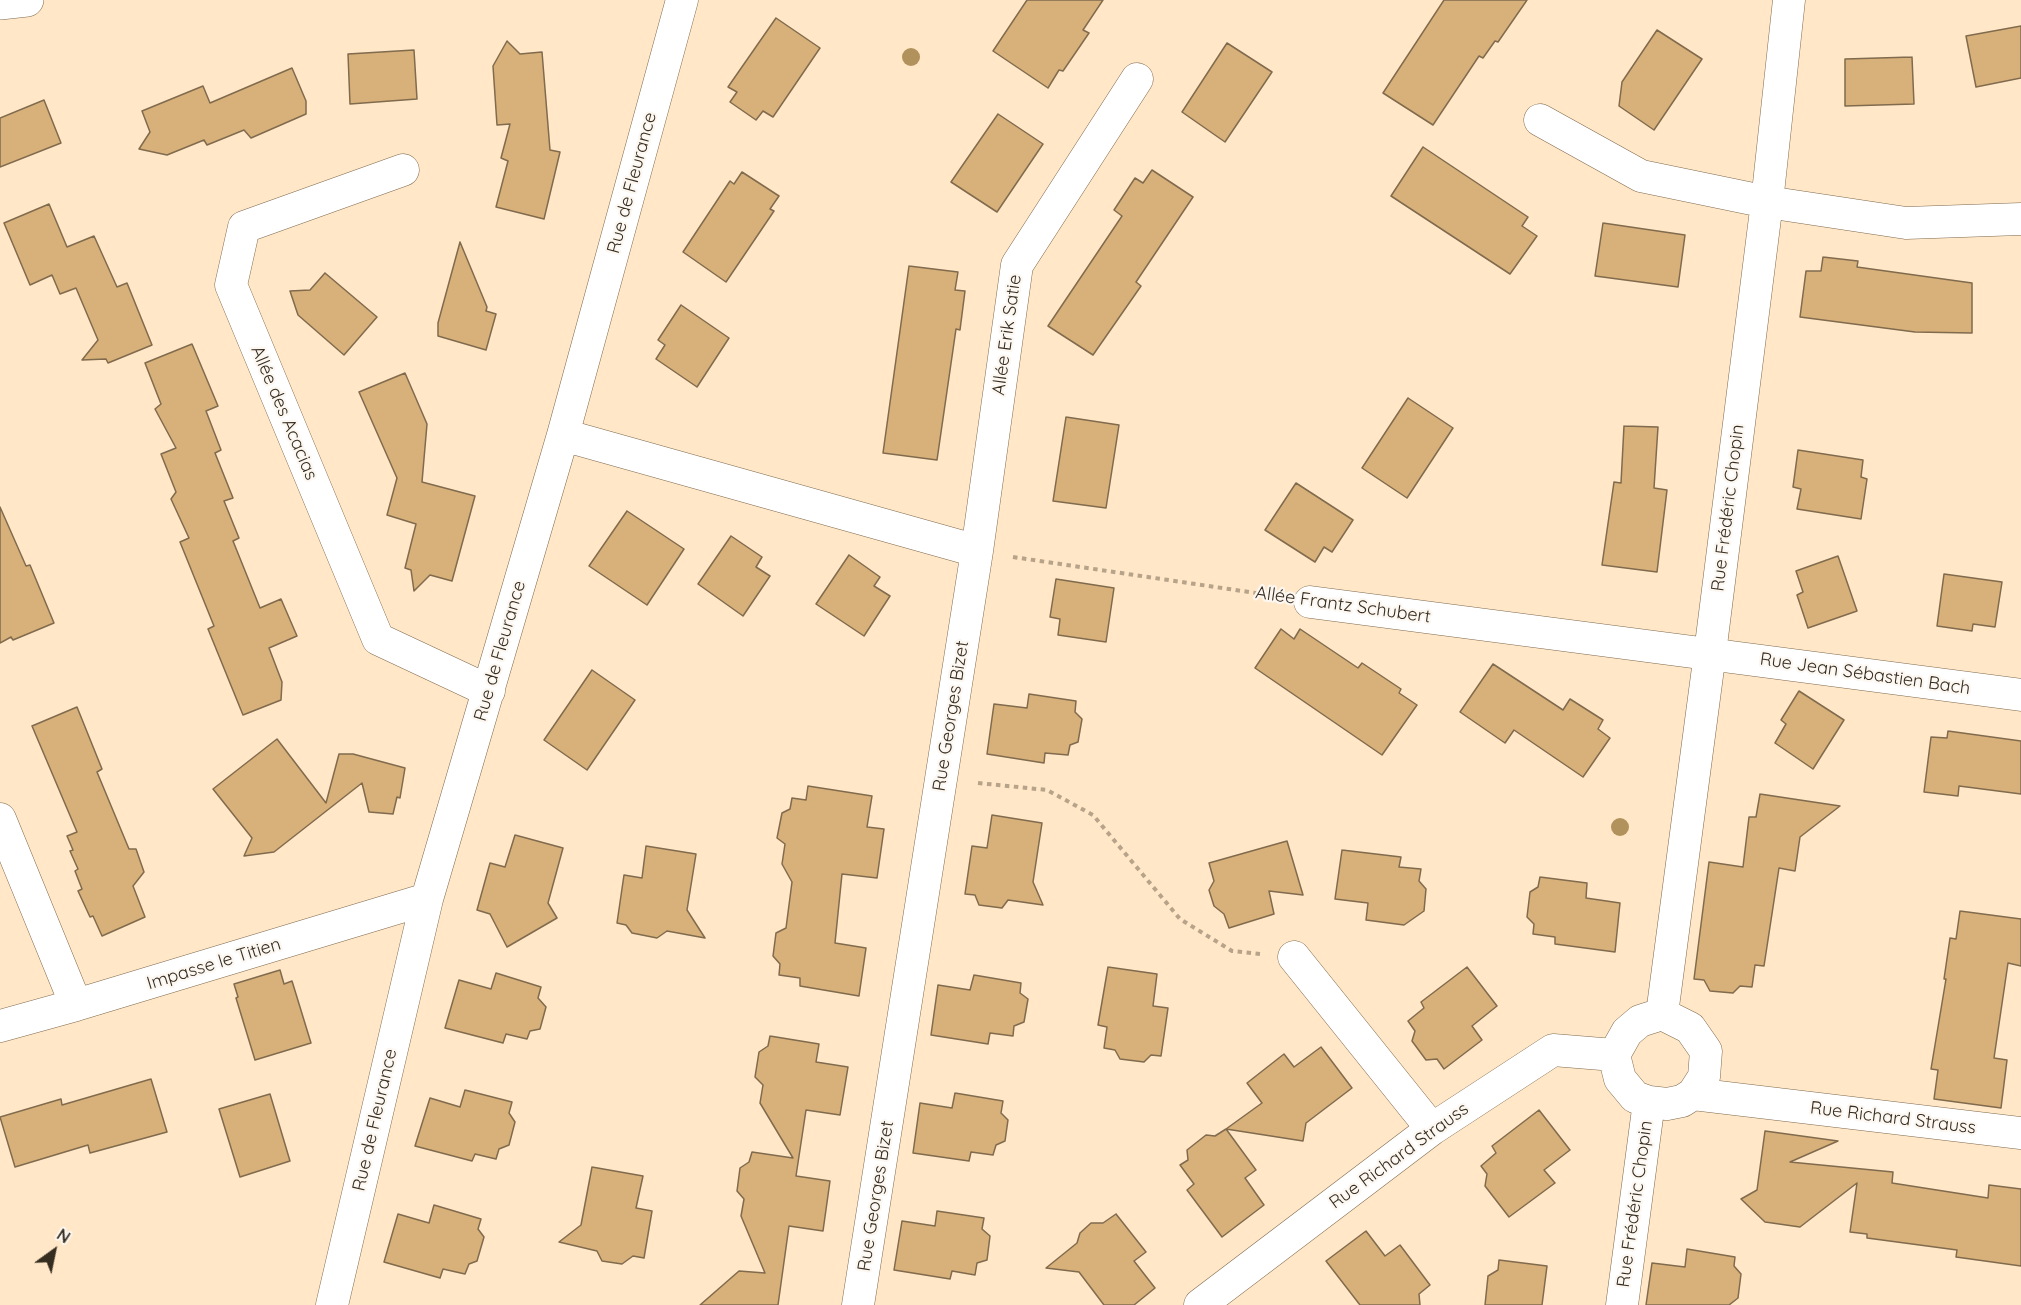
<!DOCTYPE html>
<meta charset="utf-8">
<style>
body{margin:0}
#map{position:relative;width:2021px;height:1305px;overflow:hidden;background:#ffe7c7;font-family:Quicksand,sans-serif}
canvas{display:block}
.north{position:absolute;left:24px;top:1221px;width:60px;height:60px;-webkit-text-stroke:4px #fcf7f1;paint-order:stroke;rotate:33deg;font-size:16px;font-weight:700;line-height:24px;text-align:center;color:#362d21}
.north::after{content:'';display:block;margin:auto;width:21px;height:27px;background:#362d21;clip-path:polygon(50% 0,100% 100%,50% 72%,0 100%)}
</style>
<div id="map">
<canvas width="2021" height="1305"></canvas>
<div class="north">N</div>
</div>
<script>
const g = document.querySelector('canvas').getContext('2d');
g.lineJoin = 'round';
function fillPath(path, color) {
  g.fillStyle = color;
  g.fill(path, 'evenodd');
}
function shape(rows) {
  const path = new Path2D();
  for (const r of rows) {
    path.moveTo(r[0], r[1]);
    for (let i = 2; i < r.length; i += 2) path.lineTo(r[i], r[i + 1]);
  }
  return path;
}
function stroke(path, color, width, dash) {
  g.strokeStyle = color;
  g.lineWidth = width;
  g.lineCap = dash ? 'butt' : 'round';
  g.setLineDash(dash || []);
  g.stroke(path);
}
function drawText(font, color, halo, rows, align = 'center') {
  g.font = font + ' Quicksand,sans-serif';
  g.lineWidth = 4.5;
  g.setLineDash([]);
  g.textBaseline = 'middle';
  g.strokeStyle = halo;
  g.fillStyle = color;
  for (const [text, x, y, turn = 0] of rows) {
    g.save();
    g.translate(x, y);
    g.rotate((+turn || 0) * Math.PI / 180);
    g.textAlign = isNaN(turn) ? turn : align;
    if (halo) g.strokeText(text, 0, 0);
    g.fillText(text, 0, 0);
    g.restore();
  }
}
const building = shape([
 [1027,0,1103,0,1083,30,1089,33,1063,71,1059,70,1048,88,993,51,1027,0],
 [1444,0,1527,0,1498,42,1495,41,1483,58,1479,56,1433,125,1383,93,1444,0],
 [776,18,820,48,773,117,763,111,756,120,730,102,737,92,728,87,776,18],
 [2021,26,2021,78,1976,87,1966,36,2021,26],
 [1657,30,1702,59,1654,130,1619,106,1622,82,1657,30],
 [507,41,520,54,542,52,550,150,560,152,544,219,496,207,508,161,501,158,510,124,497,125,493,66,507,41],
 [1227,43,1272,72,1225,142,1182,112,1227,43],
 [414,50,417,99,350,104,348,54,414,50],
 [1912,57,1914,104,1845,106,1845,59,1912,57],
 [292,68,306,101,306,114,251,138,244,130,207,145,204,140,167,155,139,149,150,132,142,111,203,86,210,103,292,68],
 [44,100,61,143,0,167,0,118,44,100],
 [998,114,1043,144,997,212,951,182,998,114],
 [1423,147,1528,217,1522,226,1537,236,1510,274,1391,196,1423,147],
 [1152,170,1193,197,1136,282,1141,286,1093,355,1048,326,1122,216,1114,210,1135,178,1143,183,1152,170],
 [742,172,779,196,770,209,774,211,726,282,683,252,730,181,734,184,742,172],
 [49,204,67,247,94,236,117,287,127,283,152,345,108,363,106,359,82,360,98,340,76,288,60,294,52,275,30,285,4,223,49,204],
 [1603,223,1685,235,1678,287,1595,276,1603,223],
 [460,242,487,307,486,311,496,314,486,350,438,336,438,323,460,242],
 [1823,257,1858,261,1857,267,1972,283,1972,333,1915,332,1800,317,1806,271,1821,271,1823,257],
 [909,266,958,272,955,290,965,291,960,330,956,329,937,460,883,453,909,266],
 [325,273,377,317,344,355,298,315,290,291,310,290,325,273],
 [681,305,729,338,697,387,656,359,665,345,658,340,681,305],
 [192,344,218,406,206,411,221,450,215,453,233,498,224,501,239,538,233,541,260,608,281,599,297,636,269,648,282,682,281,700,243,715,208,629,214,626,180,542,189,538,171,499,176,492,161,454,176,448,155,409,161,404,145,363,192,344],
 [405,373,427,424,422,482,475,496,452,581,430,575,414,591,411,570,405,568,416,524,387,515,397,478,359,392,405,373],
 [1408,398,1453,428,1407,498,1362,468,1408,398],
 [1066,417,1119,425,1106,508,1053,501,1066,417],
 [1624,426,1658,427,1654,488,1667,490,1657,572,1602,565,1614,482,1621,483,1624,426],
 [1798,450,1863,460,1861,477,1867,479,1861,519,1797,509,1801,489,1793,487,1798,450],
 [1296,483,1353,520,1332,552,1324,547,1315,562,1265,530,1296,483],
 [0,507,26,566,30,565,54,623,13,640,11,637,0,643,0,507],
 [627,511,684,549,647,605,589,566,627,511],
 [731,536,762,557,756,567,770,576,743,616,698,584,731,536],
 [849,555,880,577,874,586,890,596,864,636,816,604,849,555],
 [1838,556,1857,611,1808,628,1797,595,1803,592,1796,571,1838,556],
 [1944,574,2002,582,1995,627,1973,624,1972,631,1937,626,1944,574],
 [1056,579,1114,588,1106,642,1058,635,1060,619,1050,617,1056,579],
 [1281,629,1294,639,1300,629,1358,668,1362,663,1401,689,1399,693,1417,705,1382,755,1255,668,1281,629],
 [1493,664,1563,710,1570,699,1603,720,1598,729,1610,738,1583,777,1514,730,1505,743,1460,712,1493,664],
 [592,670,635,700,587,770,544,740,592,670],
 [1799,691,1844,720,1813,769,1775,743,1786,724,1781,720,1799,691],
 [1029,694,1076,701,1075,712,1082,719,1078,742,1070,745,1068,755,1045,753,1044,763,987,754,994,704,1027,708,1029,694],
 [77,707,102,769,97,772,129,849,136,849,144,872,133,886,145,917,102,936,93,916,90,917,78,891,82,889,75,871,78,869,70,851,73,850,67,836,77,832,32,726,77,707],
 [1948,731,2021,741,2021,794,1959,786,1958,796,1924,792,1931,737,1947,738,1948,731],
 [277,739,326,803,339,754,353,754,405,768,400,798,397,797,393,814,369,812,362,783,274,852,244,856,252,838,213,789,277,739],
 [808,786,872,796,867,827,884,829,877,878,842,874,835,943,866,948,859,996,800,986,800,978,779,975,780,964,773,956,776,933,786,928,792,882,782,864,785,844,777,838,782,813,790,809,792,798,806,800,808,786],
 [1760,794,1840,806,1800,837,1795,871,1779,868,1764,966,1755,965,1752,987,1740,986,1733,993,1710,991,1704,980,1694,979,1709,862,1743,867,1749,817,1756,817,1760,794],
 [992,815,1042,823,1033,882,1043,905,1008,900,1002,908,979,905,975,895,965,894,972,846,987,848,992,815],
 [515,835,563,848,548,903,557,918,507,947,490,914,477,910,490,863,505,867,515,835],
 [1287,841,1303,895,1269,891,1274,914,1229,928,1224,914,1214,906,1209,890,1214,881,1209,863,1287,841],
 [646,846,696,854,687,910,705,938,667,931,657,938,632,933,626,925,617,923,624,875,642,878,646,846],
 [1342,850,1401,857,1399,867,1421,869,1419,881,1426,889,1424,911,1404,925,1366,920,1368,903,1335,899,1342,850],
 [1540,877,1587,883,1586,898,1620,903,1615,952,1555,944,1555,937,1533,934,1534,924,1527,917,1530,892,1538,887,1540,877],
 [1960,911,2021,919,2021,966,2008,963,1994,1058,2007,1060,2001,1108,1934,1099,1938,1070,1931,1069,1946,979,1944,979,1950,938,1956,939,1960,911],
 [1108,967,1157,974,1153,1006,1168,1008,1161,1056,1151,1055,1144,1062,1120,1059,1115,1050,1104,1048,1107,1027,1098,1025,1108,967],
 [1467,967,1497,1006,1472,1026,1482,1040,1444,1069,1437,1059,1426,1060,1412,1041,1415,1031,1408,1021,1424,1008,1421,1002,1467,967],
 [280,970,284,984,292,981,311,1043,255,1060,236,998,238,997,234,984,280,970],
 [496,973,541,987,538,998,546,1007,540,1029,530,1031,527,1039,506,1034,503,1043,445,1028,459,980,491,989,496,973],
 [974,975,1021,983,1020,993,1028,999,1024,1022,1014,1026,1013,1036,990,1033,988,1044,931,1035,938,985,970,990,974,975],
 [770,1036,819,1044,816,1062,848,1067,840,1115,806,1110,796,1176,830,1181,823,1231,789,1226,778,1305,700,1305,739,1271,765,1273,741,1216,744,1199,737,1191,740,1168,749,1162,752,1152,793,1158,760,1103,763,1085,755,1077,759,1052,768,1046,770,1036],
 [1321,1047,1352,1088,1306,1123,1303,1141,1226,1129,1262,1103,1247,1083,1284,1054,1294,1067,1321,1047],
 [151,1079,167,1132,90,1153,88,1145,15,1167,0,1117,61,1099,62,1105,151,1079],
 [465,1090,512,1102,509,1113,515,1122,509,1145,499,1149,496,1159,475,1154,472,1161,415,1146,430,1098,460,1107,465,1090],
 [955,1093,1003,1101,1001,1113,1008,1120,1005,1141,996,1145,993,1155,971,1152,969,1161,913,1153,920,1103,952,1108,955,1093],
 [270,1094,290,1161,240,1177,219,1109,270,1094],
 [1539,1110,1570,1150,1544,1170,1555,1183,1509,1217,1485,1186,1487,1174,1481,1166,1496,1153,1492,1146,1539,1110],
 [1226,1129,1256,1170,1245,1178,1264,1205,1222,1237,1187,1190,1194,1184,1180,1165,1188,1160,1187,1150,1206,1135,1215,1136,1226,1129],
 [1765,1131,1838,1141,1790,1162,1893,1172,1892,1183,1988,1198,1989,1185,2021,1189,2021,1266,1956,1257,1957,1250,1867,1238,1867,1234,1850,1232,1857,1183,1800,1227,1765,1222,1741,1199,1757,1190,1765,1131],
 [592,1167,643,1176,636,1208,652,1211,644,1258,633,1256,622,1264,602,1261,597,1251,559,1242,581,1225,592,1167],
 [434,1205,481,1219,478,1229,484,1237,477,1261,469,1264,465,1274,443,1269,440,1278,384,1262,398,1214,429,1223,434,1205],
 [937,1211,984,1218,982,1229,990,1236,987,1260,977,1263,975,1275,952,1271,950,1279,894,1270,902,1221,935,1226,937,1211],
 [1116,1214,1146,1252,1134,1261,1155,1288,1134,1305,1104,1305,1079,1272,1046,1268,1077,1243,1080,1233,1091,1223,1103,1223,1116,1214],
 [1366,1231,1385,1256,1400,1245,1430,1285,1419,1294,1420,1305,1360,1305,1326,1261,1366,1231],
 [1687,1249,1735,1257,1734,1266,1741,1274,1738,1298,1729,1305,1646,1305,1652,1263,1685,1267,1687,1249],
 [1499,1260,1547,1266,1542,1305,1485,1305,1488,1276,1498,1270,1499,1260]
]);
fillPath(building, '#d8b079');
stroke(building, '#806b4e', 1.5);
const street = shape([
 [1540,120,1641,176,1767,202,1906,223,2021,219],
 [403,170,244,227,231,285,378,639,489,691],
 [563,435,977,551,858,1305],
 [977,551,1017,265,1137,79],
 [1310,602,2021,695],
 [0,819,76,1005],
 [1294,957,1432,1129],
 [1662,1014,1710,653,1767,202,1789,0],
 [1662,1014,1690,1028,1706,1051,1704,1077,1693,1094,1682,1101,1667,1104,1649,1102,1635,1097,1620,1079,1614,1055,1627,1032,1640,1021,1662,1014],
 [0,1026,76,1005,427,899],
 [1693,1094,2021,1133],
 [332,1305,427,899,563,435,682,0],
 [1200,1305,1432,1129,1553,1050,1614,1055],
 [1622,1305,1649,1102]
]);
const secondary = shape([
 [0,3,27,0]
]);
stroke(street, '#7f6a4e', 33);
stroke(secondary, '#7f6a4e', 34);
stroke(shape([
 [1013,557,1276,596],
 [978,783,1047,790,1093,815,1180,919,1232,951,1260,954]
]), '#b6a38a', 4, [4.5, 4.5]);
stroke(street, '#fff', 32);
stroke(secondary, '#fff', 33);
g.fillStyle = '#b1925c';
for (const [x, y] of [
 [911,57],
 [1620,827]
]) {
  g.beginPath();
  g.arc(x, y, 9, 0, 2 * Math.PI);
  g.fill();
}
drawText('18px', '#362d21', '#fcf7f1', [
 ["Rue de Fleurance",632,183,-75],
 ["Allée Erik Satie",1007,335,-82],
 ["Allée des Acacias",284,413,67],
 ["Rue Frédéric Chopin",1728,508,-83],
 ["Allée Frantz Schubert",1343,605,8],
 ["Rue de Fleurance",500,651,-74],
 ["Rue Jean Sébastien Bach",1865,674,8],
 ["Rue Georges Bizet",951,716,-81],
 ["Impasse le Titien",214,964,-17],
 ["Rue Richard Strauss",1893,1118,7],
 ["Rue de Fleurance",375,1120,-77],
 ["Rue Richard Strauss",1399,1156,-36],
 ["Rue Georges Bizet",876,1196,-81],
 ["Rue Frédéric Chopin",1635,1204,-82]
]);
</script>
